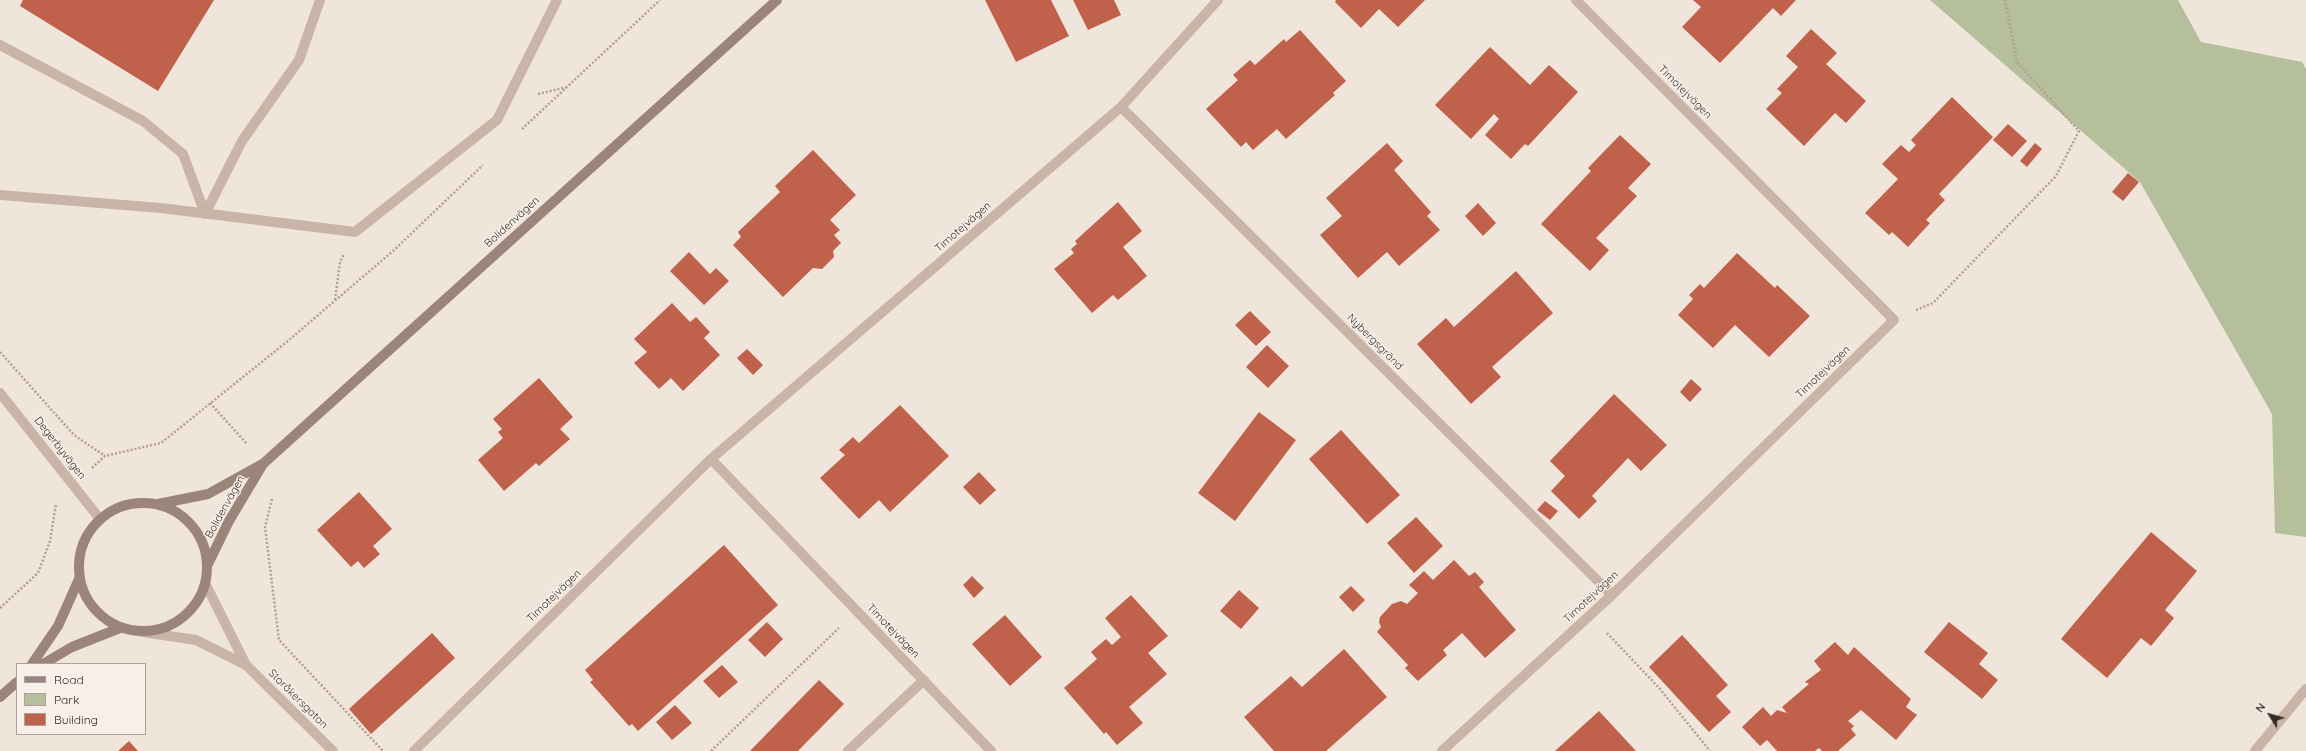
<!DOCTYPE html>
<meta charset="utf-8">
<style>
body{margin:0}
#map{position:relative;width:2306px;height:751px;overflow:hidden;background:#f0e5db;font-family:Quicksand,sans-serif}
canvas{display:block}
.legend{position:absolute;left:16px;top:663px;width:130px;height:72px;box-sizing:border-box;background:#f8f0e8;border:1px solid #aaa19b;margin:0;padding:5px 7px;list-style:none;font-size:12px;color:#352b28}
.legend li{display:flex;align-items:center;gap:8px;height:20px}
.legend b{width:20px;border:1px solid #aaa19b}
.north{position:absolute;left:2250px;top:695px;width:40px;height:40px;-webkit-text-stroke:3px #f8f0e8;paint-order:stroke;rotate:307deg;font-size:11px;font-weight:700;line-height:16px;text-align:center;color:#352b28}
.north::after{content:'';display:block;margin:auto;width:14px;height:18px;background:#352b28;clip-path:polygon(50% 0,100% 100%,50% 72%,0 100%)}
</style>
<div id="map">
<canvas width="2306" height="751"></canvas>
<ul class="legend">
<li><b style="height:5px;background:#9b847a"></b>Road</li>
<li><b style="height:11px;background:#b5bf9c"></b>Park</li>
<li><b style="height:11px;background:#bf614b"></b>Building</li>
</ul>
<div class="north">N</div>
</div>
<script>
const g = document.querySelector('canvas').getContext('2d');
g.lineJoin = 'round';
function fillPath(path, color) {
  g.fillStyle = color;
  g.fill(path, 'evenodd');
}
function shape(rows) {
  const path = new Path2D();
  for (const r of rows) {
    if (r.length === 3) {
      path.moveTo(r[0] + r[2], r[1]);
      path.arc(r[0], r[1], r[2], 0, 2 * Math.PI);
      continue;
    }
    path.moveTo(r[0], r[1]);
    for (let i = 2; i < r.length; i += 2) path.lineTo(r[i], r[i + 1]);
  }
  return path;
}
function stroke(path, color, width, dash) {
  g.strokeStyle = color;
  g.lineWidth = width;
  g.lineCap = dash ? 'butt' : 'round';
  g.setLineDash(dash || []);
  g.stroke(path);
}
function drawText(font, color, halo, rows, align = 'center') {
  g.font = font + ' Quicksand,sans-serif';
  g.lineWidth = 3;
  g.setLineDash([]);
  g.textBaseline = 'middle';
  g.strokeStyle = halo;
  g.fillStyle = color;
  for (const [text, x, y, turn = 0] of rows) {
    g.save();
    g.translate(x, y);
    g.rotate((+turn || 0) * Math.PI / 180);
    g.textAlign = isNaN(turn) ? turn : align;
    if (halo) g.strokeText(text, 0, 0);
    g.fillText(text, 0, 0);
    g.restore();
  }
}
fillPath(shape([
 [1930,0,2178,0,2201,42,2302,62,2306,69,2306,537,2275,533,2272,414,2140,182]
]), '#b5bf9c');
fillPath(shape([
 [23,0,214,0,158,91,20,6],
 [985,0,1051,0,1069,36,1016,62],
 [1073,0,1114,0,1121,15,1088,30],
 [1336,0,1425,0,1398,27,1379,9,1361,28,1335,2],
 [1693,0,1796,0,1781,16,1773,8,1720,63,1682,27,1701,7],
 [1811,29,1837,53,1826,64,1866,101,1846,123,1835,113,1804,146,1766,109,1782,93,1777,89,1798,67,1786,56],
 [1300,30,1346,81,1333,93,1335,95,1286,139,1277,129,1253,150,1246,142,1241,147,1206,109,1238,80,1233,75,1250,60,1255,65,1284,39,1286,42],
 [1490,47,1530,85,1549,65,1578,92,1528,146,1525,144,1511,159,1485,135,1499,119,1494,114,1471,139,1435,105],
 [1952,97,1993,137,1939,194,1945,200,1926,220,1930,223,1908,247,1892,232,1889,235,1865,213,1898,179,1882,164,1901,145,1909,152,1916,145,1911,140],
 [2008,124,2027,141,2012,157,1993,140],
 [1620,135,1651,164,1628,188,1637,196,1596,238,1609,250,1590,271,1541,224,1591,171,1588,168],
 [1387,143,1403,161,1394,170,1431,212,1427,216,1440,230,1399,266,1387,252,1358,278,1320,235,1342,216,1326,198],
 [2035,143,2042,149,2027,167,2020,161],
 [813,150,856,195,830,220,840,230,834,235,841,243,833,251,834,257,822,269,813,268,783,297,733,245,741,237,738,232,780,192,775,186],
 [2128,173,2139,182,2123,201,2112,192],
 [1118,202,1142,231,1123,247,1147,276,1118,300,1113,295,1092,313,1054,269,1074,253,1071,249,1077,244,1075,241],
 [1478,203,1496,223,1483,236,1465,216],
 [689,252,710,274,716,268,729,281,704,305,670,271],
 [1737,253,1775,288,1777,285,1810,316,1769,357,1735,325,1713,348,1678,315,1693,299,1689,295,1700,284,1704,288],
 [1516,271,1553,313,1492,367,1501,377,1471,404,1417,344,1446,318,1454,327],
 [672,303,690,322,696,317,710,332,704,338,720,355,683,391,671,378,659,389,634,363,647,352,634,339],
 [1250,311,1271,332,1256,346,1235,325],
 [1267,345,1289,366,1268,388,1246,367],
 [747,349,763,365,753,375,737,358],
 [539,378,573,417,560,429,570,439,539,466,536,463,504,491,478,460,503,438,498,432,502,429,493,419],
 [1691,379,1702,389,1690,402,1680,392],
 [1614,394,1667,445,1641,471,1628,458,1592,496,1597,501,1579,519,1551,491,1565,476,1550,461],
 [900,405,949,456,890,512,879,500,859,519,820,478,845,455,839,450,853,437,859,443],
 [1259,412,1296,440,1235,521,1198,493],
 [1341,430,1400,495,1367,524,1309,459],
 [979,472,996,490,980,505,963,487],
 [359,492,392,529,373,546,380,554,364,568,358,561,351,567,317,530],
 [1545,501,1558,511,1550,520,1537,510],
 [1416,517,1443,546,1414,573,1387,543],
 [2151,532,2197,571,2165,610,2174,618,2151,646,2141,638,2107,678,2061,639],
 [724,545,778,605,638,731,632,724,629,726,590,682,593,680,585,670],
 [1454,560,1469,576,1475,572,1484,582,1479,587,1516,630,1485,658,1462,633,1443,650,1447,655,1418,681,1405,668,1408,665,1377,632,1381,627,1379,622,1380,617,1392,604,1401,601,1407,604,1418,593,1409,585,1424,571,1433,580],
 [972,576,984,588,974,598,963,585],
 [1351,586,1365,600,1353,612,1339,597],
 [1239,590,1259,608,1241,629,1220,611],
 [1131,595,1168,636,1148,653,1167,674,1129,707,1143,723,1117,745,1106,732,1104,734,1064,688,1097,659,1091,652,1106,639,1112,645,1121,637,1105,618],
 [1005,615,1042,657,1010,686,972,644],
 [767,622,783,639,765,657,748,640],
 [1949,622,1988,653,1979,664,1998,680,1982,699,1924,652],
 [432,633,455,658,371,734,349,709],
 [1682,635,1728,685,1716,696,1731,712,1709,732,1649,667],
 [1835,642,1848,655,1854,647,1911,699,1906,707,1917,715,1896,740,1861,710,1848,721,1854,726,1851,729,1856,735,1838,751,1822,751,1819,748,1815,751,1777,751,1767,740,1760,746,1742,727,1763,707,1771,716,1777,710,1787,713,1782,707,1809,684,1805,682,1821,670,1814,661],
 [1344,649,1387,697,1326,751,1274,751,1244,717,1291,676,1302,687],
 [722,665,738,682,719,698,703,681],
 [819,680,844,704,798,751,750,751],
 [675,705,692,723,672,740,656,722],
 [1599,711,1636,751,1555,751],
 [129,741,138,751,118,751]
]), '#bf614b');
stroke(shape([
 [538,94,567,87],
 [522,129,660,0],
 [335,300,340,262,344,254],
 [1916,310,1933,303,2056,176,2079,131,2017,62,2005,0],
 [0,352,74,435,105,456],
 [210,403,247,444],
 [92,468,105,456,161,443,289,340,393,251,483,165],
 [272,499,265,527,279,640,383,751],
 [0,608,38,573,50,541,56,504],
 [1607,633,1660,689,1710,751],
 [711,751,839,628]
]), '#b39f92', 2.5, [2, 2]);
stroke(shape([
 [0,45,143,121,183,154,205,214],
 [0,195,161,208,355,232,497,120,557,0],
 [205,214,242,141,299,60,320,0],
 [848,751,924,680]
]), '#c8b5a8', 10);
stroke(shape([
 [1121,107,1612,595],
 [0,393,100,519],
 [711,459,991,751],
 [206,585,246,665,333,751],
 [142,632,196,640,246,665],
 [414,751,711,459,1121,107,1218,0],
 [1442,751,1612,595,1894,320,1576,0],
 [2255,751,2306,689]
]), '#c8b5a8', 10);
stroke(shape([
 [143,567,64],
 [158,504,208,494,264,463,777,0],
 [208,564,229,521,263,464],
 [32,664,58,626,79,579],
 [43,664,72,647,120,628],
 [0,697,17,682]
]), '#9b847a', 10);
drawText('11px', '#352b28', '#f8f0e8', [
 ["Timotejvägen",1685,92,45],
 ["Bolidenvägen",512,222,-42],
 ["Timotejvägen",963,227,-41],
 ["Nybergsgränd",1375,342,45],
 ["Timotejvägen",1823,372,-44],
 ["Degerbyvägen",60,448,52],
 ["Bolidenvägen",225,507,-61],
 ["Timotejvägen",554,596,-44],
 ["Timotejvägen",1591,597,-43],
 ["Timotejvägen",893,631,46],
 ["Storåkersgatan",298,699,45]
]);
</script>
